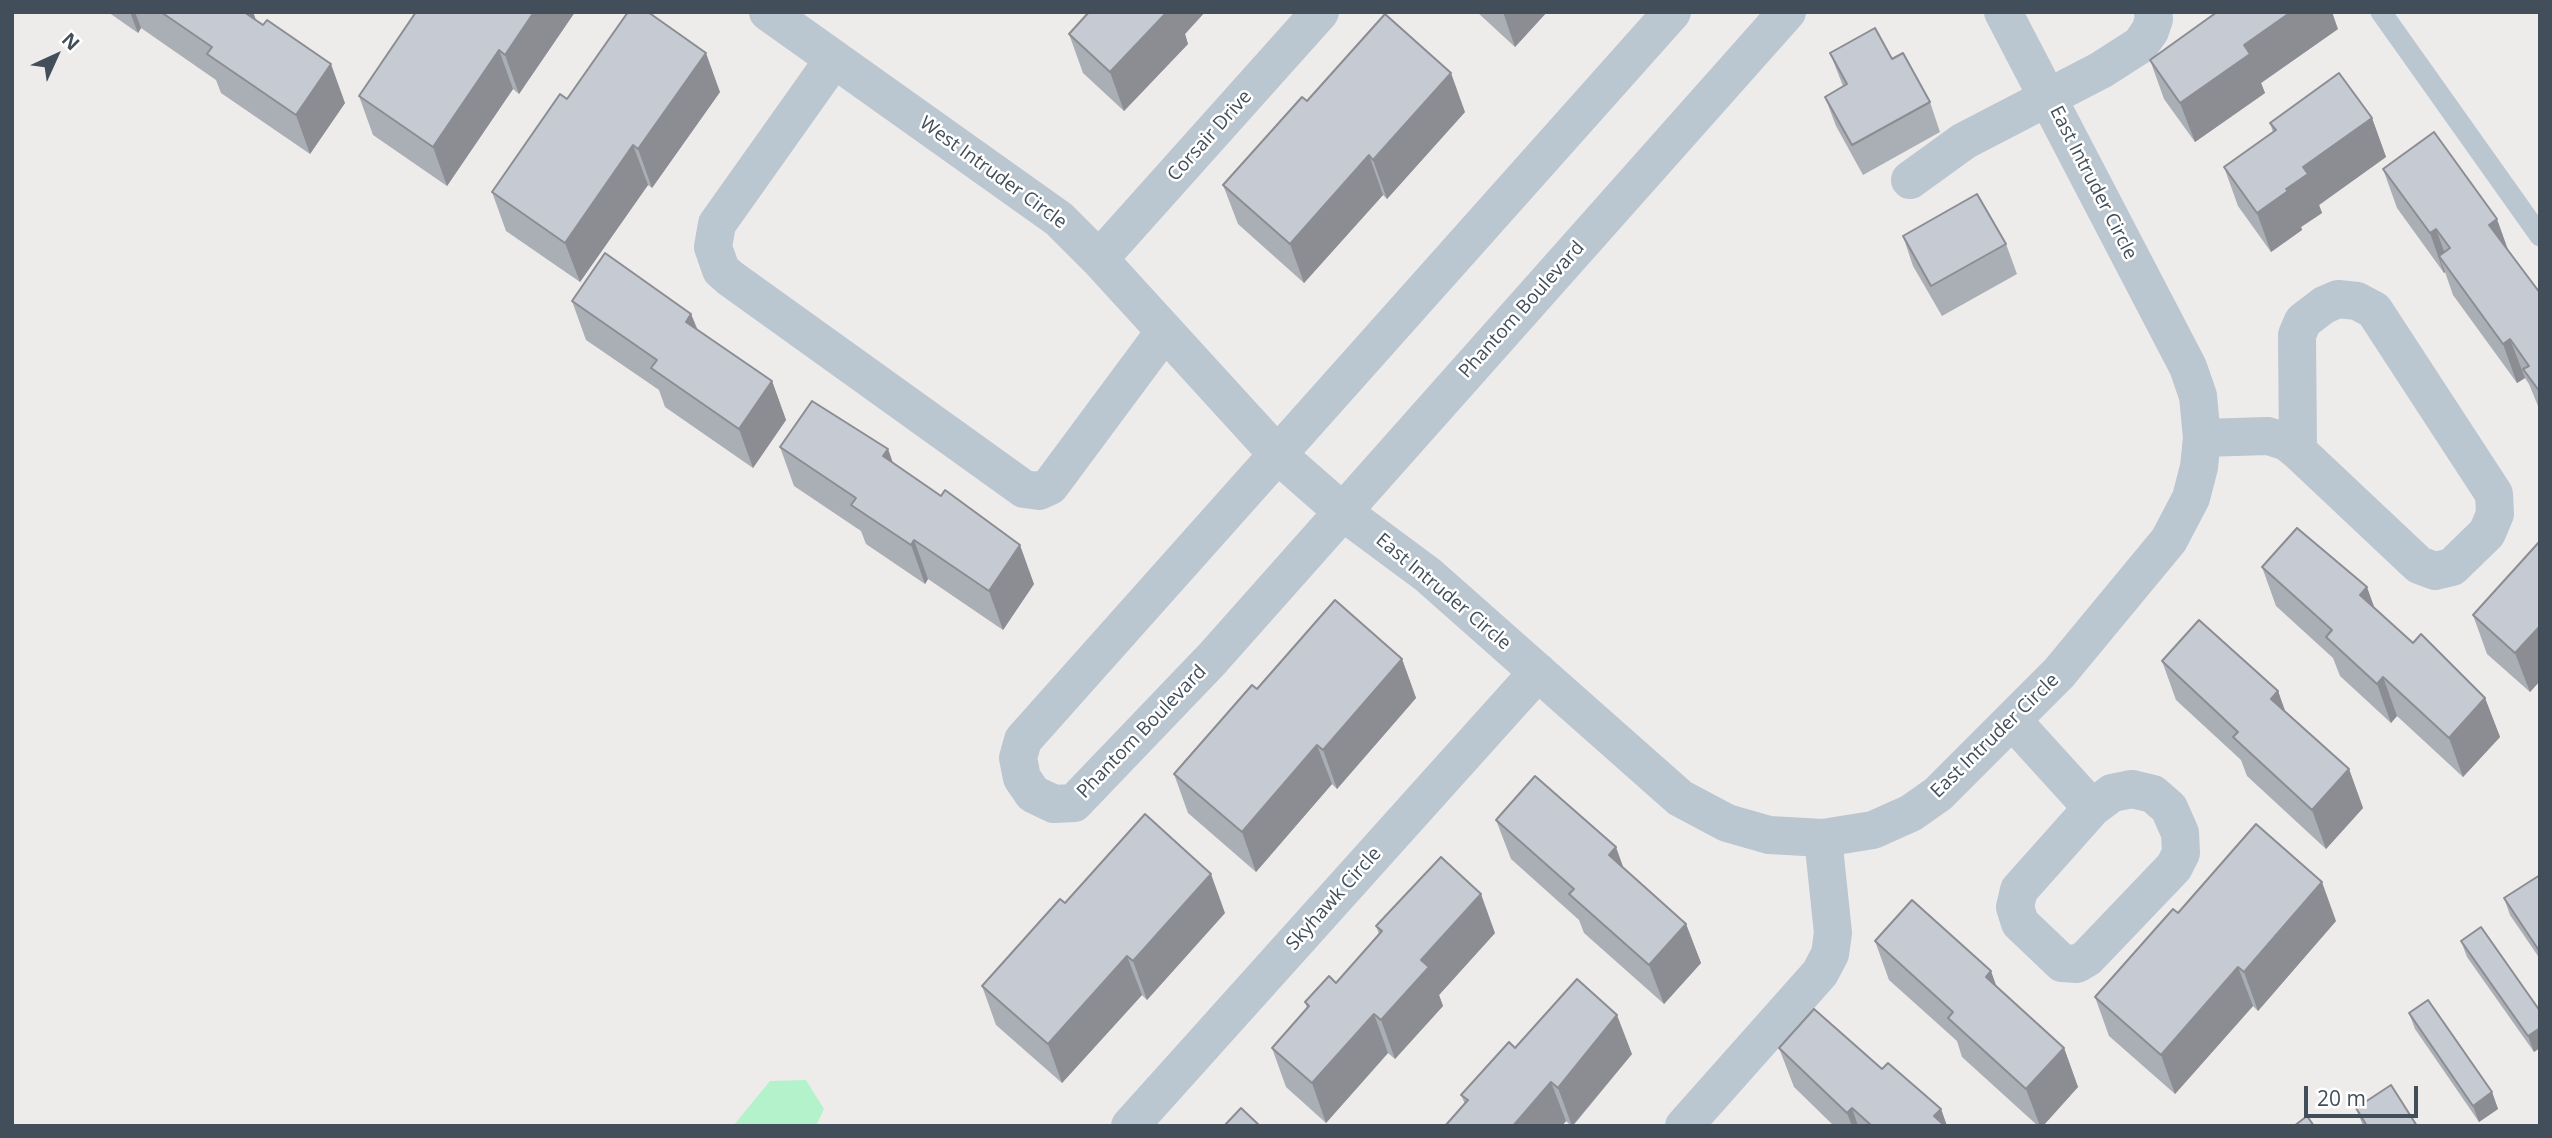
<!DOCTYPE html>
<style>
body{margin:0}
#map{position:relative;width:2552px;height:1138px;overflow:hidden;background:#eeebeb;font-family:"Open Sans",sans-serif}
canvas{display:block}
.frame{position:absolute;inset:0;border:14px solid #424f5a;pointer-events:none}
.north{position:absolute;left:21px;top:21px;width:70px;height:70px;-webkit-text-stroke:5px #fff;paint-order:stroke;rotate:45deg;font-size:19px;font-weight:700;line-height:28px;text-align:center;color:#424f5a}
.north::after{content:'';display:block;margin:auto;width:24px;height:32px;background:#424f5a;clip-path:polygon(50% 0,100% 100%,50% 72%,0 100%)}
.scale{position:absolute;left:2304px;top:1086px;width:114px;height:32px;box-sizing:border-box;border:4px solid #424f5a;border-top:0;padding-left:9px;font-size:21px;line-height:24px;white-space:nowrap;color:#424f5a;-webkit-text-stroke:5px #fff;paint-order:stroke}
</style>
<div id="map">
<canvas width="2552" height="1138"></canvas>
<div class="frame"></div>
<div class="north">N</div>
<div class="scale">20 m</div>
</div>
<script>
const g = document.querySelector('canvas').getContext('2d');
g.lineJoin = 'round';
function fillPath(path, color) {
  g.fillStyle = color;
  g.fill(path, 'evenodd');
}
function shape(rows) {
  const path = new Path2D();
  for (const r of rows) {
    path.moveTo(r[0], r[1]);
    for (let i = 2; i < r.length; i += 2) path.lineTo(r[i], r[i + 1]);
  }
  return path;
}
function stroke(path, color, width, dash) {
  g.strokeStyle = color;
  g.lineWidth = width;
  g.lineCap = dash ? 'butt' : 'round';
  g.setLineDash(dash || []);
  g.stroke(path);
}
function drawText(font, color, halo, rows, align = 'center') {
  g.font = font + ' "Open Sans",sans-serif';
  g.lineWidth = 5;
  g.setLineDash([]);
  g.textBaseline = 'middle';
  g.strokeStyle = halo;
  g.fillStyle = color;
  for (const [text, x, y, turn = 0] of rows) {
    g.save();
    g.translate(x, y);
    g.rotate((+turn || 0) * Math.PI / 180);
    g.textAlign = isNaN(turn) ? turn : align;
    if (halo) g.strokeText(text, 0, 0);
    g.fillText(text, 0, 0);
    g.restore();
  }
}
fillPath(shape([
 [806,1080,824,1109,816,1126,733,1126,770,1081]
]), '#b3f2ca');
stroke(shape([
 [2381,12,2540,236]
]), '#bac6d0', 21);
stroke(shape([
 [768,12,1059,219,1099,259,1278,455,1343,512,1428,575,1680,798,1727,823,1769,835,1823,838,1873,830,1911,813,1938,794,2059,673,2169,540,2191,498,2199,467,2202,438,2198,396,2188,367,2003,12],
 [1672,12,1023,740,1018,758,1022,778,1033,794,1054,804,1074,803,1212,659,1787,12],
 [834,59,717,224,713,247,721,270,730,278,1024,489,1039,491,1050,486,1165,331],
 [1910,180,1964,141,2101,70,2140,45,2150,31,2154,19,2153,12],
 [1099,259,1320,12],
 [2338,299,2357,301,2374,310,2494,494,2495,514,2487,533,2452,567,2435,571,2419,565,2298,451,2297,335,2303,321,2324,305,2338,299],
 [2202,438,2268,436,2287,442,2298,451],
 [2012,720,2092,808],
 [2132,789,2153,794,2169,808,2180,833,2181,853,2174,867,2087,958,2077,964,2062,963,2020,923,2015,907,2019,890,2092,808,2112,793,2132,789],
 [1130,1126,1538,672],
 [1684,1126,1820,973,1830,954,1833,933,1823,838]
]), '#bac6d0', 38);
fillPath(shape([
 [108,12,253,12,256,20,345,103,310,154,221,93,216,80,141,28,138,33],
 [416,12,575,12,519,94,513,89,447,186,373,135,359,96],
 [1089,12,1205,12,1185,34,1188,44,1124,111,1083,73,1069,34],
 [1477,12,1547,12,1515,47],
 [2338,29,2261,83,2265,93,2195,142,2164,99,2150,60],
 [1830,53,1892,59,1930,102,1940,132,1863,175,1836,126,1825,97,1843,86],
 [720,92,652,188,648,185,580,282,506,231,492,192,567,99],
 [1307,101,1465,112,1387,199,1383,195,1304,283,1238,224,1223,185],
 [2372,118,2386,157,2319,205,2322,213,2301,227,2302,230,2271,252,2238,206,2224,167,2273,132,2270,123],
 [2383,169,2509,252,2540,293,2540,411,2529,384,2525,378,2517,383,2453,295,2445,272,2444,273,2397,208],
 [1903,236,2006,244,2017,274,1942,316,1913,266],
 [572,301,691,314,698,330,772,381,786,420,753,468,665,407,659,390,586,340],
 [780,447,888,449,893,464,1034,584,1003,630,928,579,925,584,866,544,861,531,794,486],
 [2540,541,2540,681,2530,692,2487,654,2473,615],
 [2262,567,2374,608,2413,643,2485,698,2500,737,2463,777,2397,716,2391,723,2340,676,2333,658,2276,606],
 [1402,659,1416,698,1337,789,1332,784,1256,872,1188,813,1174,774,1257,689],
 [2162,661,2278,691,2285,712,2349,769,2363,808,2326,849,2247,776,2241,760,2176,700],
 [1496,820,1686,924,1701,963,1664,1004,1584,933,1579,920,1511,859],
 [2540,875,2540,959,2510,915,2504,898],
 [1225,913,1147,1000,1142,995,1062,1083,996,1025,982,986],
 [2178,913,2336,921,2258,1011,2253,1006,2175,1094,2109,1036,2095,997],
 [1376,926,1495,933,1439,995,1443,1006,1395,1059,1388,1053,1326,1123,1286,1087,1272,1048,1307,1008,1305,1002,1336,983,1379,934],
 [1875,941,1997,987,2064,1048,2078,1087,2043,1126,2038,1126,1962,1057,1957,1041,1889,980],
 [2461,941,2540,1011,2534,1052,2467,957],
 [2409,1013,2492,1092,2498,1109,2479,1122,2415,1029],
 [1515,1048,1632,1054,1573,1126,1571,1126,1566,1121,1562,1126,1445,1126,1465,1104,1461,1095],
 [1779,1048,1882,1069,1941,1109,1947,1126,1834,1126,1794,1087],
 [2356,1108,2417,1126,2363,1126]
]), '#aaaeb5');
fillPath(shape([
 [130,12,135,12,141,28,138,33],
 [242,12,253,12,262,38],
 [534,12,575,12,519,94,505,55],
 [1167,12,1205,12,1185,34,1188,44,1124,111,1110,72],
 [1503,12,1547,12,1515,47],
 [2291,12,2332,12,2338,29,2261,83,2265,93,2195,142,2180,103,2244,45],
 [499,50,513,89,447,186,433,147],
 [706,53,720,92,652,188,638,149],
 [331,64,345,103,310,154,296,115],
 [1451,73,1465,112,1387,199,1373,160],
 [2372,118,2386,157,2319,205,2322,213,2301,227,2302,230,2271,252,2257,213,2286,189,2303,167],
 [633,145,648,185,580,282,565,243],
 [1369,155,1383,195,1304,283,1290,244],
 [2497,219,2511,258,2489,225],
 [2436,229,2450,268,2439,256,2445,272,2444,273,2430,233],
 [691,314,706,353,686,322],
 [2510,339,2525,378,2517,383,2503,344],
 [772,381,786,420,753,468,739,429],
 [888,449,902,488,883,456],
 [914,540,928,579,925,584,911,545],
 [1020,545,1034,584,1003,630,989,591],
 [2367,587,2381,626,2360,595],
 [2540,626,2540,681,2530,692,2515,653],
 [1402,659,1416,698,1337,789,1323,750],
 [2383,677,2397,716,2391,723,2377,684],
 [2278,691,2292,730,2271,699],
 [2485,698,2500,737,2463,777,2449,738],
 [1317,745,1332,784,1256,872,1242,832],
 [2349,769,2363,808,2326,849,2312,810],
 [1616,847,1630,886,1609,855],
 [1211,874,1225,913,1147,1000,1133,961],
 [2322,882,2336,921,2258,1011,2244,972],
 [1481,894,1495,933,1439,995,1443,1006,1395,1059,1381,1020,1421,960],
 [1686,924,1701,963,1664,1004,1649,965],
 [1127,956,1142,995,1062,1083,1048,1044],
 [2238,967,2253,1006,2175,1094,2161,1055],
 [1991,971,2005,1010,1986,977],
 [1374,1014,1388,1053,1326,1123,1312,1083],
 [1617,1015,1632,1054,1572,1126,1558,1088],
 [2540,1028,2540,1048,2534,1052,2528,1036],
 [2064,1048,2078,1087,2043,1126,2040,1126,2026,1089],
 [1551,1082,1566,1121,1562,1126,1513,1126],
 [2492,1092,2498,1109,2479,1122,2473,1106],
 [1852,1108,1858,1126,1852,1126,1847,1113],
 [1941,1109,1947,1126,1938,1126,1934,1116]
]), '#8b8d93');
const building = shape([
 [161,12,244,12,263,25,267,20,331,64,296,115,207,54,212,47,161,12],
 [416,12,534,12,505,55,499,50,433,147,359,96,416,12],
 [628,12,648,12,706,53,638,149,633,145,565,243,492,192,560,94,567,99,628,12],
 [1089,12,1167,12,1110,72,1069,34,1089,12],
 [2217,12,2291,12,2244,45,2250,54,2180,103,2150,60,2217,12],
 [1385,14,1451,73,1373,160,1369,155,1290,244,1223,185,1302,97,1307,101,1385,14],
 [1875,28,1892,59,1903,53,1930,102,1852,145,1825,97,1847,84,1830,53,1875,28],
 [2339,73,2372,118,2303,167,2308,174,2286,189,2288,191,2257,213,2224,167,2276,130,2270,123,2339,73],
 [2434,132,2497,219,2489,225,2540,293,2540,392,2523,369,2529,366,2510,339,2503,344,2439,256,2450,248,2436,229,2430,233,2383,169,2434,132],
 [1977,194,2006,244,1931,286,1903,236,1977,194],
 [605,253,691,314,686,322,772,381,739,429,651,368,657,360,572,301,605,253],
 [812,401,888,449,883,456,941,496,945,490,1020,545,989,591,914,540,911,545,851,505,856,498,780,447,812,401],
 [2297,528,2367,587,2360,595,2413,643,2421,634,2485,698,2449,738,2383,677,2377,684,2326,637,2332,630,2262,567,2297,528],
 [2540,541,2540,626,2515,653,2473,615,2540,541],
 [1335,600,1402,659,1323,750,1317,745,1242,832,1174,774,1252,685,1257,689,1335,600],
 [2199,620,2278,691,2271,699,2349,769,2312,810,2233,737,2238,732,2162,661,2199,620],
 [1535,776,1616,847,1609,855,1686,924,1649,965,1569,894,1574,889,1496,820,1535,776],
 [1145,814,1211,874,1133,961,1127,956,1048,1044,982,986,1060,899,1065,903,1145,814],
 [2256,824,2322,882,2244,972,2238,967,2161,1055,2095,997,2173,909,2178,913,2256,824],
 [1441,857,1481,894,1421,960,1429,967,1381,1020,1374,1014,1312,1083,1272,1048,1309,1006,1305,1002,1329,976,1336,983,1382,931,1376,926,1441,857],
 [2540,875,2540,952,2504,898,2540,875],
 [1912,900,1991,971,1986,977,2064,1048,2026,1089,1948,1018,1953,1012,1875,941,1912,900],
 [2481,927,2540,1011,2540,1028,2528,1036,2461,941,2481,927],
 [1577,979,1617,1015,1558,1088,1551,1082,1513,1126,1445,1126,1468,1100,1461,1095,1509,1042,1515,1048,1577,979],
 [2428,1000,2492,1092,2473,1106,2409,1013,2428,1000],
 [1814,1009,1882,1069,1888,1063,1941,1109,1934,1116,1945,1126,1872,1126,1852,1108,1847,1113,1779,1048,1814,1009],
 [2391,1085,2417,1126,2367,1126,2356,1108,2391,1085],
 [1241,1108,1260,1126,1224,1126,1241,1108],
 [2307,1116,2314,1126,2294,1126,2307,1116]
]);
fillPath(building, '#c6cad2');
stroke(building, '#8b8d93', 2);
drawText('19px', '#424f5a', '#fff', [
 ["Corsair Drive",1210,136,-48],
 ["West Intruder Circle",993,173,36],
 ["East Intruder Circle",2093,183,63],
 ["Phantom Boulevard",1522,310,-48],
 ["East Intruder Circle",1443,592,40],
 ["Phantom Boulevard",1142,732,-46],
 ["East Intruder Circle",1995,736,-44],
 ["Skyhawk Circle",1334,899,-48]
]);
</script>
